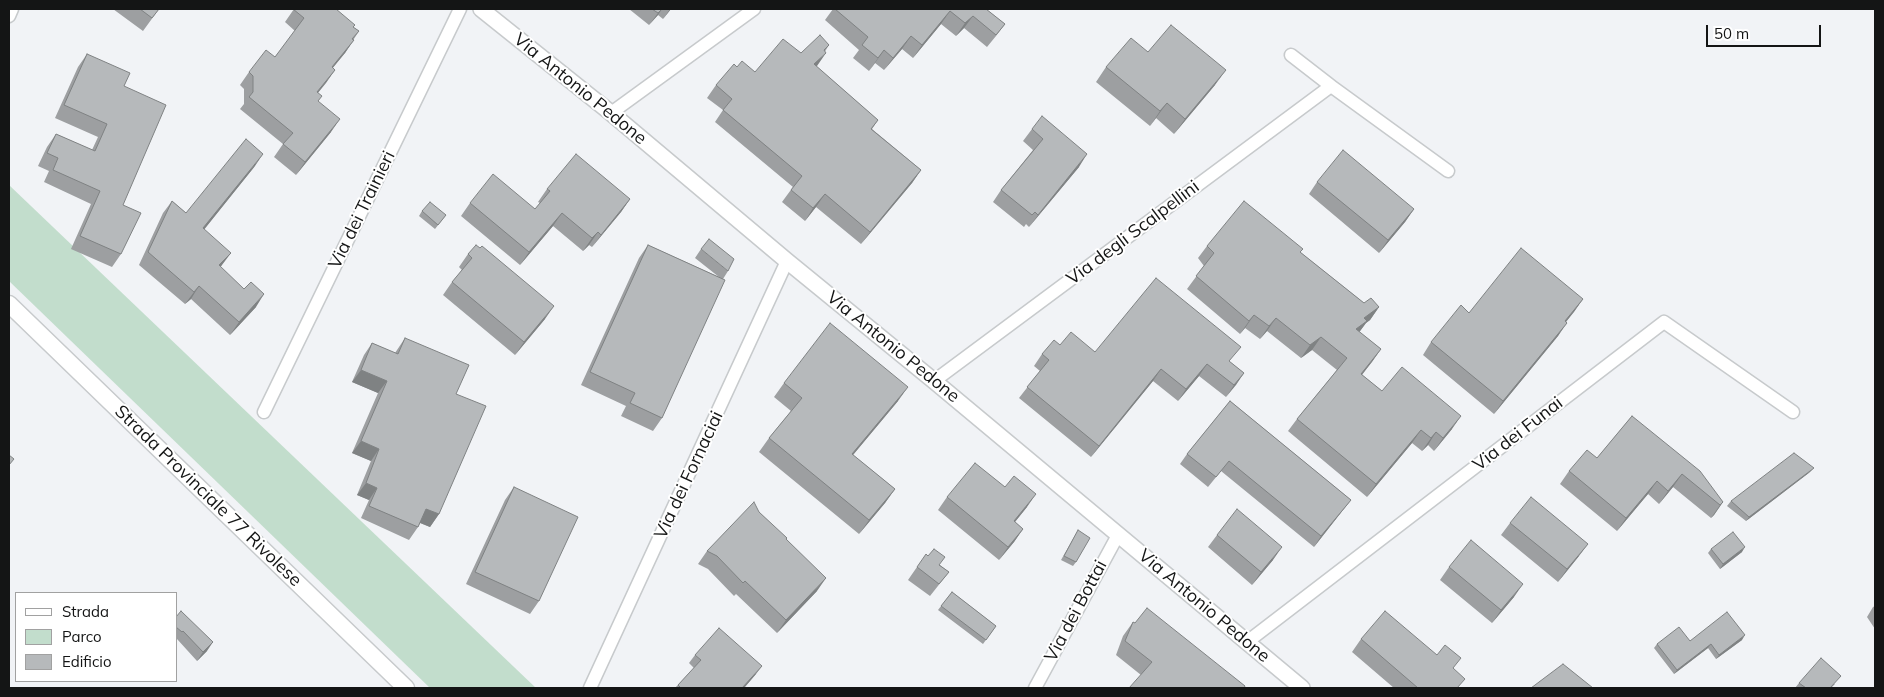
<!DOCTYPE html>
<style>
body{margin:0}
#map{position:relative;width:1884px;height:697px;overflow:hidden;background:#f1f3f6;font-family:Mulish,sans-serif}
canvas{display:block}
.frame{position:absolute;inset:0;border:10px solid #141515;pointer-events:none}
.legend{position:absolute;left:15px;top:592px;width:162px;height:90px;box-sizing:border-box;background:#fff;border:1px solid #a1a1a1;margin:0;padding:6px 9px;list-style:none;font-size:15px;color:#141515}
.legend li{display:flex;align-items:center;gap:10px;height:25px}
.legend b{width:25px;border:1px solid #a1a1a1}
.scale{position:absolute;left:1706px;top:25px;width:115px;height:22px;box-sizing:border-box;border:2px solid #141515;border-top:0;padding-left:6px;font-size:15px;line-height:18px;white-space:nowrap;color:#141515;-webkit-text-stroke:4px #fff;paint-order:stroke}
</style>
<div id="map">
<canvas width="1884" height="697"></canvas>
<div class="frame"></div>
<ul class="legend">
<li><b style="height:6px;background:#fff"></b>Strada</li>
<li><b style="height:14px;background:#c2ddcc"></b>Parco</li>
<li><b style="height:14px;background:#b6b9bb"></b>Edificio</li>
</ul>
<div class="scale">50 m</div>
</div>
<script>
const g = document.querySelector('canvas').getContext('2d');
g.lineJoin = 'round';
function fillPath(path, color) {
  g.fillStyle = color;
  g.fill(path, 'evenodd');
}
function shape(rows) {
  const path = new Path2D();
  for (const r of rows) {
    path.moveTo(r[0], r[1]);
    for (let i = 2; i < r.length; i += 2) path.lineTo(r[i], r[i + 1]);
  }
  return path;
}
function stroke(path, color, width, dash) {
  g.strokeStyle = color;
  g.lineWidth = width;
  g.lineCap = dash ? 'butt' : 'round';
  g.setLineDash(dash || []);
  g.stroke(path);
}
function drawText(font, color, halo, rows, align = 'center') {
  g.font = font + ' Mulish,sans-serif';
  g.lineWidth = 4;
  g.setLineDash([]);
  g.textBaseline = 'middle';
  g.strokeStyle = halo;
  g.fillStyle = color;
  for (const [text, x, y, turn = 0] of rows) {
    g.save();
    g.translate(x, y);
    g.rotate((+turn || 0) * Math.PI / 180);
    g.textAlign = isNaN(turn) ? turn : align;
    if (halo) g.strokeText(text, 0, 0);
    g.fillText(text, 0, 0);
    g.restore();
  }
}
fillPath(shape([
 [9,185,536,688,430,688,9,281]
]), '#c2ddcc');
const minor = shape([
 [9,16,12,9],
 [1291,55,1331,86],
 [611,113,754,9],
 [934,381,1331,86,1448,171],
 [264,412,460,9],
 [1247,642,1664,322,1793,412],
 [590,688,787,261],
 [1035,688,1118,535]
]);
const tertiary = shape([
 [481,9,611,113,787,261,934,381,1302,688]
]);
const secondary = shape([
 [9,304,406,688]
]);
stroke(minor, '#c7cacc', 15);
stroke(tertiary, '#c7cacc', 18);
stroke(secondary, '#c7cacc', 19);
stroke(minor, '#fff', 12);
stroke(tertiary, '#fff', 15);
stroke(secondary, '#fff', 16);
fillPath(shape([
 [113,9,159,9,143,31],
 [294,9,353,27,359,31,345,53,332,68,335,70,318,92,318,102,331,132,296,175,274,157,283,144,240,109,244,104,244,89,240,85,249,72,275,57,295,31,285,22],
 [629,9,671,9,663,19,658,15,649,25],
 [833,9,986,9,1005,24,996,36,987,47,964,28,956,36,941,24,913,58,902,49,884,70,875,63,869,71,853,58,859,50,825,20],
 [829,45,816,66,878,120,872,129,921,170,912,183,861,244,816,207,805,221,782,202,793,187,715,122,723,110,707,98,716,85,755,72,801,53],
 [1148,52,1215,85,1174,134,1156,118,1150,126,1096,82,1106,67],
 [87,54,124,86,121,254,112,267,71,249,91,204,44,182,49,171,38,166,47,147,56,134,92,150,98,137,55,118,78,67],
 [1032,129,1079,167,1029,227,1026,224,1024,227,993,202,1001,190,1033,150,1023,141],
 [255,166,204,229,222,265,220,267,256,307,230,335,191,299,185,304,139,265,163,213,172,201,186,213],
 [1317,182,1414,209,1405,222,1379,253,1309,194],
 [547,189,630,199,621,212,592,247,589,245,583,251,553,226,520,265,461,216,470,203,535,209,540,203,538,202],
 [422,211,446,215,435,229,419,216],
 [648,245,719,277,695,258,701,249,728,271,723,279,662,418,653,431,621,416,626,406,581,385,639,258],
 [1207,246,1300,252,1364,303,1379,307,1370,320,1366,323,1359,332,1381,349,1362,375,1382,391,1452,429,1434,451,1428,445,1422,451,1412,443,1367,497,1288,431,1297,419,1337,370,1312,350,1301,358,1267,331,1260,339,1245,328,1240,334,1187,289,1204,266,1198,258],
 [468,254,545,319,515,355,443,295,452,282,462,270,459,267],
 [1583,299,1566,322,1558,336,1494,414,1423,355,1431,342,1469,313],
 [405,338,456,394,439,514,430,527,420,523,418,527,409,540,361,518,369,500,357,495,371,461,352,453,378,393,352,382,364,355,372,343,395,353],
 [1060,345,1095,352,1230,362,1244,373,1226,397,1199,376,1178,401,1153,381,1091,457,1019,398,1040,371,1034,366,1042,354],
 [784,383,898,401,853,455,895,489,885,503,859,534,759,452,769,438,791,411,774,397],
 [1230,401,1351,500,1343,510,1314,547,1221,471,1208,487,1180,464,1187,454],
 [1632,416,1723,502,1714,515,1711,518,1673,487,1659,504,1648,494,1617,531,1560,484,1569,471,1597,458],
 [1810,472,1746,521,1727,506,1731,501],
 [514,487,539,601,530,614,466,584,505,500],
 [947,497,1027,507,1015,522,1023,529,1014,542,999,560,938,510],
 [759,512,786,539,817,591,777,633,736,594,734,596,708,569,698,564,707,551],
 [1510,523,1579,556,1558,582,1501,535],
 [1078,530,1076,562,1073,566,1061,560],
 [1217,535,1273,560,1252,585,1208,547],
 [1711,549,1742,552,1720,569,1708,553],
 [940,565,949,572,930,596,908,580,917,567],
 [1449,567,1514,597,1492,623,1440,580],
 [952,592,996,626,983,644,938,610],
 [1875,606,1875,629,1867,617,1873,607],
 [176,617,207,651,197,661,177,639,176,640],
 [1133,622,1245,686,1141,675,1116,655,1123,636],
 [1361,639,1437,655,1454,669,1458,688,1394,688,1352,652],
 [1742,640,1716,659,1708,648,1674,674,1654,648,1657,644,1690,641],
 [695,655,756,674,744,688,675,688,694,668,689,663],
 [1799,683,1835,684,1831,688,1795,688]
]), '#9d9fa1');
fillPath(shape([
 [662,9,658,15,649,25,658,13],
 [670,9,671,9,663,19],
 [950,11,941,24,913,58,922,45],
 [973,16,964,28,956,36,965,23],
 [911,36,902,49,884,70,893,58],
 [354,40,345,53,323,80,332,67],
 [884,50,875,63,869,71,878,58],
 [826,53,817,66,805,77,814,64],
 [335,70,326,83,309,104,317,92],
 [1226,70,1215,85,1174,134,1185,119],
 [1167,103,1156,118,1150,126,1160,111],
 [340,119,331,132,296,175,305,162],
 [263,154,255,166,195,241,203,228],
 [1087,154,1079,167,1029,227,1038,215],
 [921,170,912,183,861,244,870,232],
 [825,194,816,207,805,221,813,208],
 [630,199,621,212,592,247,601,235],
 [1414,209,1405,222,1379,253,1388,240],
 [562,213,553,226,520,265,529,252],
 [598,232,589,245,583,251,592,238],
 [231,253,222,265,210,278,219,265],
 [199,286,191,299,185,304,194,292],
 [264,294,256,307,230,335,239,322],
 [1583,299,1574,312,1556,334,1565,321],
 [554,306,545,319,515,355,524,342],
 [1379,307,1370,320,1366,323,1358,334,1356,329,1364,318],
 [1254,315,1245,328,1240,334,1249,321],
 [1276,318,1267,331,1260,339,1269,326],
 [1567,323,1558,336,1494,414,1503,401],
 [1321,337,1312,350,1301,358,1310,345],
 [1381,349,1372,362,1352,387,1361,374],
 [1207,364,1199,376,1178,401,1186,389],
 [1161,369,1153,381,1091,457,1099,446],
 [361,370,387,381,378,393,352,382],
 [1244,373,1236,385,1226,397,1234,385],
 [908,387,898,401,842,468,852,454],
 [1461,416,1452,429,1434,451,1443,438],
 [1421,430,1412,443,1367,497,1376,484],
 [1436,432,1428,445,1422,451,1431,438],
 [361,441,379,449,371,461,352,453],
 [1814,468,1810,472,1746,521,1749,517],
 [1682,474,1673,487,1659,504,1668,491],
 [1657,481,1648,494,1617,531,1626,518],
 [366,483,377,488,369,500,357,495],
 [895,489,885,503,859,534,869,520],
 [1036,494,1027,507,1005,534,1014,521],
 [1351,500,1343,510,1314,547,1321,536],
 [1723,502,1714,515,1711,518,1720,505],
 [426,509,439,514,430,527,418,522],
 [1023,529,1014,542,999,560,1008,547],
 [1588,544,1579,556,1558,582,1567,569],
 [1282,547,1273,560,1252,585,1261,572],
 [1745,547,1742,552,1720,569,1723,564],
 [826,578,817,591,777,633,786,620],
 [1523,584,1514,597,1492,623,1501,610],
 [1745,635,1742,640,1716,659,1719,655],
 [213,642,207,651,197,661,203,652],
 [1711,644,1708,648,1674,674,1677,670],
 [762,666,756,674,744,688,742,688]
]), '#7f8283');
const building = shape([
 [140,9,159,9,152,18,140,9],
 [293,9,336,9,355,25,353,27,359,31,352,39,354,40,332,67,335,70,317,92,322,96,318,101,340,119,305,162,283,144,293,133,249,97,253,92,253,76,249,72,266,50,275,57,304,18,293,9],
 [652,9,662,9,658,13,652,9],
 [835,9,986,9,1005,24,996,35,973,16,965,23,950,11,922,45,911,36,893,58,884,50,878,58,862,45,868,37,835,9],
 [1171,25,1226,70,1185,119,1167,103,1160,111,1106,67,1131,38,1148,52,1171,25],
 [820,35,829,45,824,50,826,53,814,64,878,120,871,129,921,170,870,232,825,194,813,208,791,190,802,176,723,110,732,99,716,85,734,64,737,67,742,61,755,72,783,39,801,53,820,35],
 [87,54,130,73,124,86,166,105,123,205,141,213,121,254,80,236,100,191,53,170,58,158,47,153,56,134,95,151,107,124,64,105,87,54],
 [1042,116,1087,154,1038,215,1035,212,1032,215,1001,190,1043,139,1032,129,1042,116],
 [246,139,263,154,203,228,231,253,219,265,244,289,251,282,264,294,239,322,199,286,194,292,148,252,172,201,186,213,246,139],
 [1343,150,1414,209,1388,240,1317,182,1343,150],
 [576,154,630,199,601,235,598,232,592,238,562,213,529,252,470,203,493,174,535,209,550,191,547,189,576,154],
 [1244,201,1303,249,1300,252,1364,303,1371,298,1379,307,1364,318,1367,321,1356,329,1381,349,1361,374,1382,391,1402,367,1461,416,1443,438,1436,432,1431,438,1421,430,1376,484,1297,419,1347,358,1321,337,1310,345,1276,318,1269,326,1254,315,1249,321,1196,276,1214,253,1207,246,1244,201],
 [430,202,446,215,438,225,422,211,430,202],
 [709,239,734,259,728,271,701,249,709,239],
 [476,245,480,248,482,246,554,306,524,342,452,282,472,258,468,254,476,245],
 [648,245,725,280,662,418,630,403,635,393,590,372,648,245],
 [1521,248,1583,299,1565,321,1567,323,1503,401,1431,342,1461,305,1469,313,1521,248],
 [1156,278,1241,347,1229,361,1244,373,1234,385,1207,364,1186,389,1161,369,1099,446,1027,387,1049,360,1042,354,1054,340,1060,345,1071,332,1095,352,1156,278],
 [830,323,908,387,852,454,895,489,869,520,769,438,802,398,784,383,830,323],
 [405,338,469,365,456,394,486,406,439,514,426,509,418,527,369,506,377,488,366,483,379,449,361,441,387,381,361,370,372,343,398,354,405,338],
 [1230,401,1351,500,1321,536,1229,461,1216,477,1187,454,1230,401],
 [1632,416,1700,471,1723,502,1720,505,1682,474,1668,491,1657,481,1626,518,1569,471,1587,450,1597,458,1632,416],
 [1794,453,1814,468,1749,517,1731,501,1794,453],
 [9,455,14,459,9,465,9,455],
 [975,463,1005,487,1014,476,1036,494,1014,521,1023,529,1008,547,947,497,975,463],
 [514,487,578,517,539,601,475,572,514,487],
 [1531,497,1588,544,1567,569,1510,523,1531,497],
 [754,502,759,512,787,538,786,539,826,578,786,620,745,581,743,583,717,556,707,551,754,502],
 [1237,509,1282,547,1261,572,1217,535,1237,509],
 [1078,530,1090,538,1076,562,1064,556,1078,530],
 [1733,532,1745,547,1723,564,1711,549,1733,532],
 [1471,540,1523,584,1501,610,1449,567,1471,540],
 [934,549,945,557,939,565,949,572,939,584,917,567,926,554,928,556,934,549],
 [952,592,996,626,986,640,941,606,952,592],
 [1147,608,1245,686,1244,688,1129,688,1152,662,1125,641,1133,622,1135,623,1147,608],
 [181,611,213,642,203,652,183,631,182,632,176,627,176,617,181,611],
 [1385,611,1437,655,1445,645,1461,658,1453,668,1465,679,1457,688,1418,688,1361,639,1385,611],
 [1727,612,1745,635,1719,655,1711,644,1677,670,1657,644,1679,627,1690,641,1727,612],
 [719,628,762,666,742,688,679,688,680,687,678,685,701,660,695,655,719,628],
 [1821,658,1841,676,1830,688,1806,688,1799,683,1821,658],
 [1563,664,1593,688,1531,688,1563,664]
]);
fillPath(building, '#b6b9bb');
stroke(building, '#7f8283', 1);
drawText('18px', '#141515', '#fff', [
 ["Via Antonio Pedone",580,89,39],
 ["Via dei Trainieri",362,210,-64],
 ["Via degli Scalpellini",1133,233,-37],
 ["Via Antonio Pedone",893,347,39],
 ["Via dei Funai",1518,434,-38],
 ["Via dei Fornaciai",689,475,-65],
 ["Strada Provinciale 77 Rivolese",208,496,44],
 ["Via Antonio Pedone",1204,606,40],
 ["Via dei Bottai",1076,611,-62]
]);
</script>
